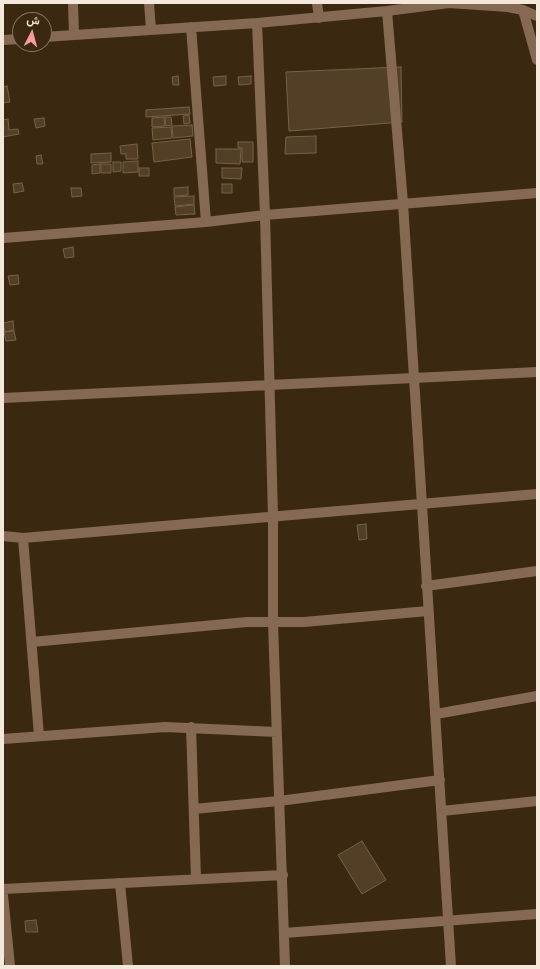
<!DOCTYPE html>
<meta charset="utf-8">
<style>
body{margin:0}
#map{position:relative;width:540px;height:969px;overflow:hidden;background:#3a2910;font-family:Roboto,Vazirmatn,sans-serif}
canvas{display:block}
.frame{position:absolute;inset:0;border:4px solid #f3e8d9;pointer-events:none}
.north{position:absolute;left:12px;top:12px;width:40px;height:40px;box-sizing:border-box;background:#3a2910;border:1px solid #847560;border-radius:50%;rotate:6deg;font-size:11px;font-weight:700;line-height:16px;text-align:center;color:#f3e8d9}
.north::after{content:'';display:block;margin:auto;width:14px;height:18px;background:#f49aa1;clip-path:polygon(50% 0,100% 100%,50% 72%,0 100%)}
</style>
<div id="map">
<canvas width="540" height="969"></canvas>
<div class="frame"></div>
<div class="north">ش</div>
</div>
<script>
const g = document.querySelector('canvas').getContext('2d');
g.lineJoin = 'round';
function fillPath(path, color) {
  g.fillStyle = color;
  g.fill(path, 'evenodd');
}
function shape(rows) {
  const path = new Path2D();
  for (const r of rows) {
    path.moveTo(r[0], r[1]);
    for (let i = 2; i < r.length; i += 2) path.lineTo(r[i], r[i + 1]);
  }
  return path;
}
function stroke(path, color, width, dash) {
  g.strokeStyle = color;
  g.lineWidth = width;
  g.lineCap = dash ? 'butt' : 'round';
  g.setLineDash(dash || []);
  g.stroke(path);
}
const building = shape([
 [401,67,402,122,289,131,286,72,401,67],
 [178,76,179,85,173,85,172,77,178,76],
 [226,76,226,85,214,86,213,77,226,76],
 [251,76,251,84,239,85,238,77,251,76],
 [7,86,10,102,3,103,3,87,7,86],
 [189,107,190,114,146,117,146,110,189,107],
 [189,115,190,123,184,124,183,116,189,115],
 [164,117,165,126,152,127,152,118,164,117],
 [165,117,171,117,172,125,166,126,165,117],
 [44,118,45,126,36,128,34,119,44,118],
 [8,119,9,130,18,129,19,134,3,137,3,120,8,119],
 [192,125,193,136,173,138,172,126,192,125],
 [171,127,172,138,153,140,152,128,171,127],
 [316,136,316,153,285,154,286,137,316,136],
 [190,139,192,157,154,162,152,143,190,139],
 [238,142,253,142,253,162,242,162,242,148,238,148,238,142],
 [137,144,138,159,126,159,126,154,121,154,120,146,137,144],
 [216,149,241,149,240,164,216,163,216,149],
 [111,153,111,162,91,163,91,154,111,153],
 [41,155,43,164,37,164,36,156,41,155],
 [138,161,138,172,123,173,123,162,138,161],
 [113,162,121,162,121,171,113,172,113,162],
 [100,164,100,173,92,174,92,165,100,164],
 [101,164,111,164,111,173,101,173,101,164],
 [139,168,149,168,149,176,139,176,139,168],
 [222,168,242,168,241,179,222,178,222,168],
 [22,183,24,191,14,193,13,184,22,183],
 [222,184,232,184,232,193,222,193,222,184],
 [188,187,188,195,174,196,174,188,188,187],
 [71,188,81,188,82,196,72,197,71,188],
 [194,196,194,204,175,206,174,197,194,196],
 [194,205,195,214,176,215,175,207,194,205],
 [73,247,74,257,65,258,63,249,73,247],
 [18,275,19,284,10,285,8,276,18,275],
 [13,321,14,330,5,332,3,323,13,321],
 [14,331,16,340,6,341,4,332,14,331],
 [366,524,367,539,359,540,357,525,366,524],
 [362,841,386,880,362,894,338,855,362,841],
 [36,920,38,932,26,932,25,921,36,920]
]);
fillPath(building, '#523f26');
stroke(building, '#766148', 1);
stroke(shape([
 [73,3,74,35],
 [149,3,151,30],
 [317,3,319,18],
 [523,10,537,60],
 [387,11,403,203,451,966],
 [257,23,265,215,273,516,273,623,285,966],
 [191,27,206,222],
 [44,37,257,23,387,11,449,3,508,7,523,10,537,16],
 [3,40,20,39],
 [3,238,206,222,265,215,537,193],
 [3,398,537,372],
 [3,536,23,538,537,494],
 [23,538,39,736],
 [426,586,537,571],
 [32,642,247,622,304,622,428,611],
 [436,714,537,696],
 [191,727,196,879],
 [3,739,165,727,277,732],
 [194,809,279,801,440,780],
 [442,811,537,801],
 [120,883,128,966],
 [3,889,283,875],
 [3,895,10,966],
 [284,933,537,914]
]), '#866953', 10);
</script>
